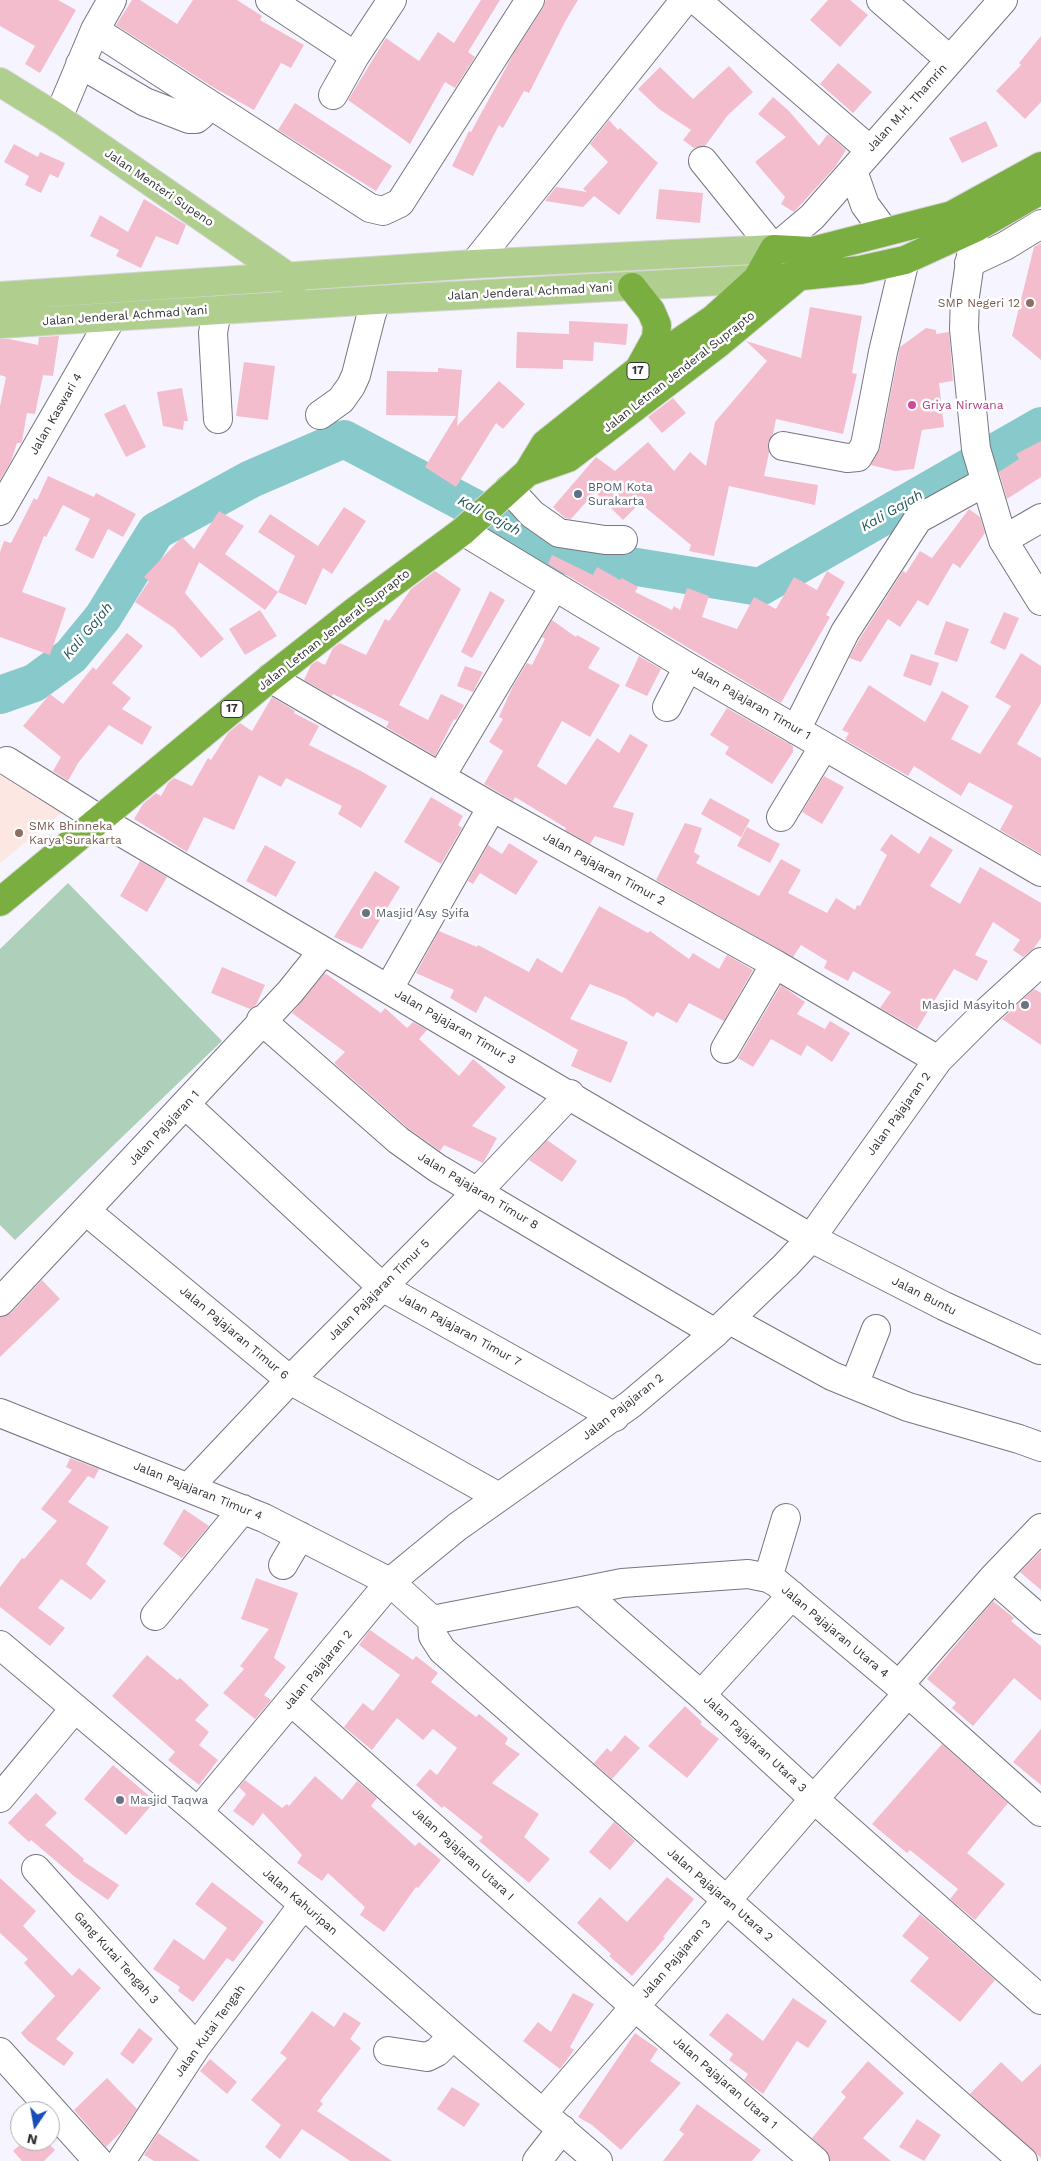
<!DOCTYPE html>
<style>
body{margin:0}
#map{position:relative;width:1041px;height:2161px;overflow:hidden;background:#f6f5ff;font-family:"Work Sans",sans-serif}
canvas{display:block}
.north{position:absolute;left:10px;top:2101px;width:50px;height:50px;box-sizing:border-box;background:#fff;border:1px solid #adadaf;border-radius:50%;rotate:192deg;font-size:14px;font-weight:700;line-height:20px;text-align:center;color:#323136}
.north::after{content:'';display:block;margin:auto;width:18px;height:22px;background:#184db9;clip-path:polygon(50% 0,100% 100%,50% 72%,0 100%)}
</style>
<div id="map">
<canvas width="1041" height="2161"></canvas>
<div class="north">N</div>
</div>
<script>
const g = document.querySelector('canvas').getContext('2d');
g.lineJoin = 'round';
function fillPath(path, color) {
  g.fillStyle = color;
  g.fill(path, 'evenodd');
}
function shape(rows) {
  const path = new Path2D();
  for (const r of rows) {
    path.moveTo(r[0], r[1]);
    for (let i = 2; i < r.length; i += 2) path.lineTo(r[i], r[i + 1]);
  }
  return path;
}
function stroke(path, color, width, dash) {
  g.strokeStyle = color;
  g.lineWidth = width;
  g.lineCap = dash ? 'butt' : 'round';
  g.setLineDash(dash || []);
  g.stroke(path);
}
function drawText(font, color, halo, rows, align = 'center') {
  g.font = font + ' "Work Sans",sans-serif';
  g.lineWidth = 5;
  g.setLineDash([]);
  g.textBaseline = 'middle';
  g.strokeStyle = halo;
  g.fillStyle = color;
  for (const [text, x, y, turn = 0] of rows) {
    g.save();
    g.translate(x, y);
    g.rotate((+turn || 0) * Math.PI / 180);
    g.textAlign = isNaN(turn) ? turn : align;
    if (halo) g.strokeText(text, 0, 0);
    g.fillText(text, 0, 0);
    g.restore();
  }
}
fillPath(shape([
 [0,756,75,802,0,863]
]), '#fce7e2');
fillPath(shape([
 [68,883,222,1041,15,1240,0,1225,0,949]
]), '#aecfba');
stroke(shape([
 [0,695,34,683,71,656,103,617,156,531,251,479,344,439,563,555,760,587,1041,426]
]), '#88c9cb', 38);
fillPath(shape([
 [0,0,58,0,76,10,40,73,25,64,35,46,0,26],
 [132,0,140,0,177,24,193,0,237,0,262,16,260,20,304,45,291,68,281,63,254,110,216,89,116,25],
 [481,0,500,0,468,52,475,57,455,88,445,82,410,144,348,100,386,38,419,61,438,32,454,43],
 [546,0,578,0,566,20,529,93,524,91,503,128,499,125,473,176,452,166,469,131,471,132,514,53,543,8],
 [828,0,850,0,868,15,840,47,810,20],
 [1041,36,1041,102,1025,119,996,91,1021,65,1019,63],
 [838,63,872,92,853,113,820,84],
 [729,66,753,92,728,115,705,146,694,148,683,140,691,130,659,109,638,89,660,67,693,99],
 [773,97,789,111,819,146,827,135,829,135,846,150,835,167,794,212,781,204,785,197,755,162,786,137,758,114],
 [295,103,392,166,376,191,278,130],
 [609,120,618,130,620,128,658,163,619,215,594,196,583,207,545,201,556,187,587,192,583,189,608,162,590,144],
 [986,121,998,146,962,163,949,138],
 [14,144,38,157,40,152,65,163,58,178,50,174,41,193,25,185,29,176,4,162],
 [659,189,703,193,700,223,656,219],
 [144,199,186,225,178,245,156,236,141,268,116,256,119,250,90,236,100,215,128,232],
 [1041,243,1041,360,1012,336,1034,247],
 [810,307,862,316,852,373,857,374,843,434,776,419,773,434,768,443,769,453,764,476,818,485,815,505,729,486,714,556,689,551,691,545,640,503,623,520,595,492,571,519,565,518,553,507,596,457,615,471,648,442,674,471,690,452,706,466,715,422,767,361,746,341,801,358],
 [569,321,628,324,626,345,594,342,593,361,563,360,563,369,516,368,517,332,569,334],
 [926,328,936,330,936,334,949,332,953,381,939,383,944,427,922,430,914,469,895,471,871,465,880,448,900,347],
 [59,336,53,376,43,375,35,414,27,413,22,441,21,443,17,443,11,461,0,480,0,406,6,377,0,375,0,339,9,339,38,345,39,337],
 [244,362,275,366,268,420,236,416],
 [438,368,462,370,457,426,499,381,525,404,503,429,496,423,456,487,425,467,456,416,386,415,387,371,438,372],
 [182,388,188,421,184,421,183,430,163,426,157,392],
 [673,398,686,413,662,433,648,417],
 [125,404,146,447,126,457,104,414],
 [1041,441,1041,477,1007,499,999,472,1019,459,1016,454],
 [48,476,94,497,96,493,136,514,123,537,108,529,93,559,75,550,90,519,63,505,46,537,44,536,22,592,66,608,50,655,0,637,0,552,4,541,11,543,34,498,37,500],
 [344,507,366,521,332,574,323,568,306,605,278,592,295,556,258,532,270,514,318,546],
 [969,509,980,517,985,533,960,568,953,563,928,606,918,600,900,627,888,619,861,662,849,658,859,640,903,571,906,573,920,551,932,558],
 [219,511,244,526,225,554,278,592,265,610,199,562,185,593,224,639,201,658,174,628,135,602,149,581,144,577,182,537,194,549],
 [552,555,593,575,597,567,620,580,622,578,638,587,635,592,672,610,674,606,680,610,687,588,709,596,702,617,737,629,754,597,776,609,794,577,817,590,827,571,845,582,826,615,830,617,781,703,548,564],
 [435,571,461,589,399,705,428,720,441,694,464,705,456,720,454,719,435,756,386,727,389,722,333,694,332,696,304,680,311,665,317,661,325,665,333,648,340,643,366,655,385,619,389,621,411,589],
 [490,591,505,600,472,658,461,652],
 [260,610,277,636,245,655,229,629],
 [1004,612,1019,618,1005,650,990,643],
 [552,620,576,637,577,635,600,648,588,668,620,685,590,737,562,721,537,766,566,785,597,738,619,753,630,734,648,745,613,807,634,813,624,846,595,836,590,844,565,830,566,828,515,797,513,801,484,784,503,751,489,742,503,719,499,717,513,686,527,663,532,665,545,639,542,637],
 [946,621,969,629,957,662,934,654],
 [127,633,143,646,112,683,131,698,122,709,152,727,142,745,109,725,78,763,68,781,53,771,61,757,23,726,50,694,63,704,93,667,96,670],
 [1021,653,1041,666,1041,703,1017,744,1041,758,1041,854,1000,830,1013,806,969,782,961,796,914,766,908,776,845,740,849,733,842,730,869,685,925,722,942,691,969,706,951,739,980,754,1011,706,995,697],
 [911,654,939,663,931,686,903,676],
 [639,656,661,669,647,696,625,686],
 [465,666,483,672,473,692,457,686],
 [272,697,295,711,294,713,319,726,309,745,361,771,387,786,361,828,338,814,342,806,286,778,281,787,259,775,234,830,204,817,187,852,134,819,143,804,156,793,161,796,168,783,174,778,192,786,208,758,211,760,228,733,240,723,252,731],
 [727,708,793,746,793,752,772,784,725,754,729,747,710,735],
 [824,776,844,787,822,824,802,812],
 [431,797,463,816,458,825,462,828,441,864,404,842],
 [710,798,750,820,741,837,701,814],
 [685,823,702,828,694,852,700,856,696,863,759,896,781,859,801,870,788,893,827,913,836,898,855,910,857,905,860,906,887,855,880,850,891,834,919,854,930,836,953,850,930,886,960,904,980,867,1041,903,1041,938,1034,948,1023,957,1013,950,1020,940,993,922,975,955,988,961,977,981,954,969,917,1029,880,1008,891,992,853,971,848,981,824,968,827,961,801,945,793,957,656,880],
 [747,827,780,844,770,863,737,846],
 [509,843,538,861,516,895,480,873,473,884,468,881,488,845,502,854],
 [265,845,296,862,276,897,246,881],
 [140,861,167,877,147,912,120,896],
 [375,871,400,887,362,949,334,937],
 [599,906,648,933,650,931,689,959,693,953,719,969,727,955,753,970,724,1021,689,1003,677,1023,657,1012,653,1017,625,998,590,984,570,1019,628,1042,611,1083,571,1066,578,1050,485,996,476,1013,450,998,454,990,416,973,439,931,477,947,478,945,529,972,537,958,562,973],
 [222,967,265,985,256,1005,250,1009,211,993],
 [325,973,381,1013,385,1008,407,1028,413,1022,427,1030,419,1039,459,1076,473,1059,506,1087,472,1126,497,1138,483,1163,444,1145,440,1151,408,1128,334,1063,345,1052,292,1013],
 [781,985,805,1002,797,1014,825,1029,830,1021,850,1033,832,1062,807,1045,801,1056,771,1039,753,1067,738,1058],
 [1034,989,1041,993,1041,1045,1002,1019],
 [547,1140,577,1161,562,1182,529,1160],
 [42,1280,60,1299,0,1357,0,1317,11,1313],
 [70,1458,99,1469,94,1479,88,1476,68,1502,109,1527,86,1564,106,1581,91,1600,61,1579,38,1608,65,1628,50,1646,0,1607,0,1587,22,1558,24,1559,57,1521,41,1509,72,1470,66,1467],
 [184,1509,209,1526,182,1558,163,1544],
 [1041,1551,1041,1590,1020,1572],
 [256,1578,298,1593,274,1658,286,1667,264,1695,271,1700,255,1719,223,1693,244,1669,240,1666,269,1629,241,1619],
 [993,1601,1014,1618,1011,1621,1041,1646,1041,1701,1014,1678,973,1726,952,1708,956,1703,927,1679],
 [370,1630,413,1660,416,1656,438,1673,431,1682,476,1717,479,1714,508,1738,505,1744,520,1754,492,1783,539,1814,524,1837,550,1859,529,1883,479,1841,483,1837,444,1806,442,1808,416,1785,430,1769,437,1775,457,1748,433,1729,423,1740,397,1718,372,1750,344,1727,363,1703,373,1711,400,1675,359,1645],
 [147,1655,177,1680,180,1678,209,1705,195,1720,209,1732,199,1745,218,1760,199,1785,168,1760,175,1752,112,1696],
 [685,1706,702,1722,700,1724,719,1739,687,1778,648,1746],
 [1041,1729,1041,1785,1013,1762],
 [625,1735,640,1748,612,1779,594,1763,607,1748,611,1752],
 [942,1744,1008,1803,967,1853,1005,1884,975,1920,950,1899,958,1889,910,1850,907,1853,872,1824],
 [113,1765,155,1801,126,1835,84,1799],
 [315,1776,342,1800,357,1781,377,1798,371,1806,415,1846,419,1842,441,1860,418,1888,416,1887,384,1932,360,1915,365,1907,328,1873,322,1881,297,1863,302,1855,263,1813,253,1826,233,1811,246,1794,239,1787,245,1780,282,1808,287,1804,289,1806],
 [36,1793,57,1813,45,1825,84,1859,83,1861,119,1885,108,1900,75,1877,31,1840,29,1842,8,1823],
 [614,1822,635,1841,610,1870,589,1852],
 [667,1877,694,1899,663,1937,665,1938,632,1976,609,1956,611,1954,577,1923,600,1897,627,1922],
 [0,1878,36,1911,23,1926,72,1976,79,1968,101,1988,56,2039,74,2053,64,2066,28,2041,21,2033,55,1996,24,1963,28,1959,0,1933],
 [212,1882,264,1922,233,1962,227,1958,193,2002,178,1991,180,1987,153,1969,174,1939,204,1960,227,1928,195,1904],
 [920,1914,995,1980,960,2022,910,1981,929,1958,902,1936],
 [573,1993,594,2004,570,2047,574,2050,560,2069,523,2041,538,2022,551,2032],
 [793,1998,827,2021,808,2048,797,2041,763,2094,744,2080,748,2074,729,2060,733,2054,709,2035,727,2013,763,2041],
 [312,2011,334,2027,344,2012,361,2023,350,2039,361,2048,320,2101,323,2104,317,2111,392,2161,350,2161,302,2129,280,2159,265,2147,281,2125,251,2100,287,2058,280,2053],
 [139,2028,153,2039,133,2064,120,2054],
 [635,2033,658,2049,650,2061,681,2083,621,2150,592,2125,578,2117],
 [210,2059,237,2082,227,2094,200,2071],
 [868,2061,904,2093,863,2138,891,2161,830,2161,825,2150,812,2138,846,2097,841,2092],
 [1001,2062,1022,2082,1041,2064,1041,2158,970,2094],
 [107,2078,137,2109,122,2131,106,2147,74,2110],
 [452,2087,480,2104,464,2127,437,2109],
 [697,2104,761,2150,752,2161,663,2161,684,2134,679,2130],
 [917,2119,941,2135,924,2161,899,2147],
 [158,2133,200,2161,154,2161,144,2155],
 [24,2141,46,2141,55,2150,44,2161,22,2161,13,2151]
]), '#f4bdcd');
const minor = shape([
 [270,0,355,56],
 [696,0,870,150],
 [881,0,950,60],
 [95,30,370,208,383,211,400,203,530,0],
 [80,64,145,102,189,119,196,119,201,115,208,104],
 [333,95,355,56,392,0],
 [58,118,95,30,112,0],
 [703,161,774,249,812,217,1003,0],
 [853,171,865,205,885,232],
 [975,228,965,296,964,329,976,449,1003,540,1041,601],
 [969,263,1005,246,1041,224],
 [474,264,685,0],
 [217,310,213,333,218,419],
 [320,415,341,400,351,386,356,375,371,316,376,300],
 [783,446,847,458,858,457,865,445,883,352,905,260],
 [509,489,532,514,559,533,605,540,623,540],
 [0,511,112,317],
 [463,531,688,667,1041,872],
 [1003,540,1041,518],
 [270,678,492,807,775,964,938,1060],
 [667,707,688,667],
 [796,730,845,632,918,519,985,482],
 [7,761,99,819,811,1238,944,1306,1040,1350],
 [441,776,554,587],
 [781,817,824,746],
 [389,988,492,807],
 [261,1020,398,1140,437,1168,715,1333],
 [725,1049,775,964],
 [186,1105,382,1287,615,1417],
 [86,1211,290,1380,499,1497],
 [0,1302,290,992,323,951],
 [730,1320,832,1376,908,1407,1019,1439,1041,1447],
 [854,1385,876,1329],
 [0,1413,264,1518,390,1582,432,1620],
 [189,1487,290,1380,478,1191,570,1094],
 [283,1565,300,1536],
 [768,1578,786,1518],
 [993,1578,1041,1620],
 [582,1591,622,1583,748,1574,768,1578,777,1583,908,1693,1041,1812],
 [155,1616,243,1509],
 [432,1620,433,1636,442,1650,1023,2161],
 [432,1620,582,1591,701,1695,814,1799,1041,2000],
 [0,1645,198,1812,453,2036,598,2161],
 [899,1685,993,1578,1041,1528],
 [701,1695,792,1595],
 [292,1702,634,2006,815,2161],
 [0,1798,75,1708],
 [198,1812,390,1582,457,1527,631,1404,715,1333,786,1265,811,1238,938,1060,985,1013,1041,962],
 [36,1869,196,2047],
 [388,2051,427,2057,437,2052,453,2036],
 [0,2052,98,2161],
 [543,2113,814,1799,908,1693],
 [121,2161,196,2047,303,1905],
 [537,2161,562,2129]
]);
const major = shape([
 [0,82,58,118,290,278,293,283],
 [0,296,474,264,774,249],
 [0,324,376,300,757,279]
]);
const highway = shape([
 [783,278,860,270,905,260,975,228,1041,190],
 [632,287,651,311,657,325,656,338,640,367],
 [528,472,568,458,719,343,797,278,812,251],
 [0,902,270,678,355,611,463,531,528,472,545,444,638,370,713,319,757,279,774,249,812,251,952,215,1041,166]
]);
stroke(minor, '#777580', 30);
stroke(major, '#d6d6d7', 30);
stroke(highway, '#d6d6d7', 30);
stroke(minor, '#fff', 28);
stroke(major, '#b0ce8d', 28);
stroke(highway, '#7bae41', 28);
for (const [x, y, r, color] of [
 [1030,303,5,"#8d6e63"],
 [912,405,5,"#d1479c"],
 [578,494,5,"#5c6f8a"],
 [19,833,5,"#8d6e63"],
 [366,913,5,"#6b7280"],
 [1025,1005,5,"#6b7280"],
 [120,1800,5,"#6b7280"]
]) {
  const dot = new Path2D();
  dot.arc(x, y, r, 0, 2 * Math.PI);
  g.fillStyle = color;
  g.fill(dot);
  stroke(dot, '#fff', 2);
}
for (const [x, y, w] of [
 [638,371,22],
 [232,709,22]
]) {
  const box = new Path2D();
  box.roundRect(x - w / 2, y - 8.5, w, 17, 4);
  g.fillStyle = '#fff';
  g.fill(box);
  stroke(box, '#323136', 1);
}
drawText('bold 11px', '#323136', null, [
 ["17",638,371],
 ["17",232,709]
]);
drawText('12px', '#323136', '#fff', [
 ["Jalan M.H. Thamrin",907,108,-48],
 ["Jalan Menteri Supeno",159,188,34],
 ["Jalan Jenderal Achmad Yani",530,292,-3],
 ["Jalan Jenderal Achmad Yani",125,316,-4],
 ["Jalan Letnan Jenderal Suprapto",679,372,-38],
 ["Jalan Kaswari 4",56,414,-60],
 ["Jalan Letnan Jenderal Suprapto",334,630,-38],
 ["Jalan Pajajaran Timur 1",751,703,30],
 ["Jalan Pajajaran Timur 2",604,869,29],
 ["Jalan Pajajaran Timur 3",455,1027,30],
 ["Jalan Pajajaran 2",899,1114,-54],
 ["Jalan Pajajaran 1",164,1128,-47],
 ["Jalan Pajajaran Timur 8",478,1191,31],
 ["Jalan Pajajaran Timur 5",379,1290,-45],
 ["Jalan Buntu",924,1296,27],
 ["Jalan Pajajaran Timur 7",460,1330,29],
 ["Jalan Pajajaran Timur 6",234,1333,40],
 ["Jalan Pajajaran 2",623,1407,-38],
 ["Jalan Pajajaran Timur 4",198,1491,22],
 ["Jalan Pajajaran Utara 4",835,1632,40],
 ["Jalan Pajajaran 2",318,1670,-50],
 ["Jalan Pajajaran Utara 3",755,1744,43],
 ["Jalan Pajajaran Utara I",463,1854,42],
 ["Jalan Pajajaran Utara 2",720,1895,41],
 ["Jalan Kahuripan",300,1902,41],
 ["Gang Kutai Tengah 3",116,1958,48],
 ["Jalan Pajajaran 3",676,1959,-49],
 ["Jalan Kutai Tengah",210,2031,-54],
 ["Jalan Pajajaran Utara 1",725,2083,41]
]);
drawText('12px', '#785e54', '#fff', [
 ["SMP Negeri 12",1020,303],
 ["SMK Bhinneka",29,826,"left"],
 ["Karya Surakarta",29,840,"left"]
], 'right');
drawText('12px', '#b23c85', '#fff', [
 ["Griya Nirwana",922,405]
], 'left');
drawText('12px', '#4e5e75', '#fff', [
 ["BPOM Kota",588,487],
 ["Surakarta",588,501]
], 'left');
drawText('12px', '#5b616d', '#fff', [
 ["Masjid Asy Syifa",376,913],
 ["Masjid Masyitoh",1015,1005,"right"],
 ["Masjid Taqwa",130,1800]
], 'left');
drawText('italic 14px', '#21585a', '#fff', [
 ["Kali Gajah",892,511,-30],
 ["Kali Gajah",489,516,28],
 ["Kali Gajah",88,631,-50]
]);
</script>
